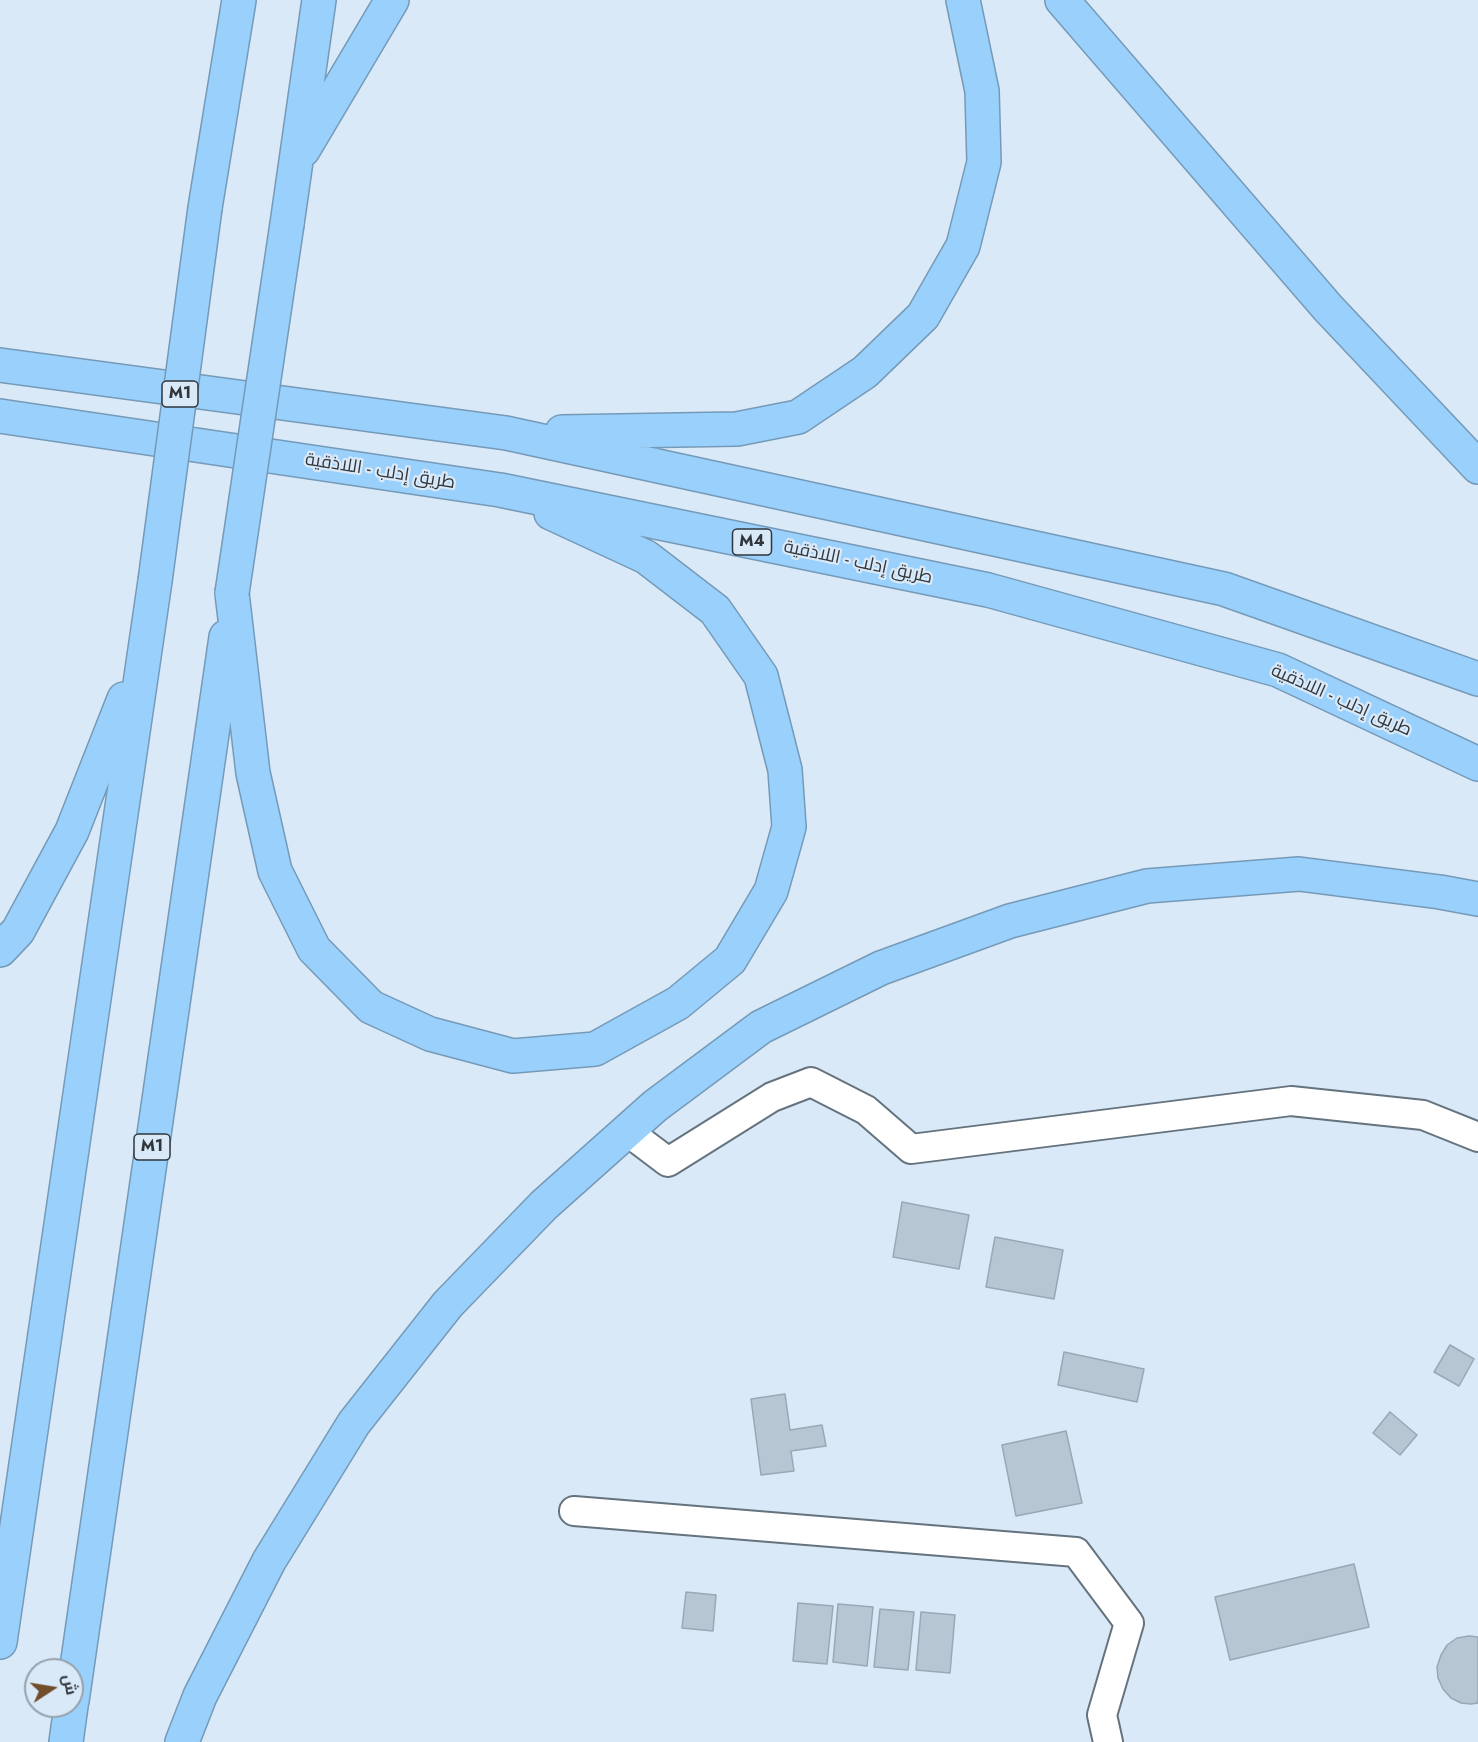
<!DOCTYPE html>
<meta charset="utf-8">
<style>
body{margin:0}
#map{position:relative;width:1478px;height:1742px;overflow:hidden;background:#dae9f7;font-family:Jost,Cairo,sans-serif}
canvas{display:block}
.north{position:absolute;left:24px;top:1658px;width:60px;height:60px;box-sizing:border-box;background:#dae9f7;border:2px solid #96a1ac;border-radius:50%;rotate:78deg;font-size:16px;font-weight:700;line-height:24px;text-align:center;color:#30363b}
.north::after{content:'';display:block;margin:auto;width:21px;height:27px;background:#724d29;clip-path:polygon(50% 0,100% 100%,50% 72%,0 100%)}
</style>
<div id="map">
<canvas width="1478" height="1742"></canvas>
<div class="north">ش</div>
</div>
<script>
const g = document.querySelector('canvas').getContext('2d');
g.lineJoin = 'round';
function fillPath(path, color) {
  g.fillStyle = color;
  g.fill(path, 'evenodd');
}
function shape(rows) {
  const path = new Path2D();
  for (const r of rows) {
    path.moveTo(r[0], r[1]);
    for (let i = 2; i < r.length; i += 2) path.lineTo(r[i], r[i + 1]);
  }
  return path;
}
function stroke(path, color, width, dash) {
  g.strokeStyle = color;
  g.lineWidth = width;
  g.lineCap = dash ? 'butt' : 'round';
  g.setLineDash(dash || []);
  g.stroke(path);
}
function drawText(font, color, halo, rows, align = 'center') {
  g.font = font + ' Jost,Cairo,sans-serif';
  g.lineWidth = 4.5;
  g.setLineDash([]);
  g.textBaseline = 'middle';
  g.strokeStyle = halo;
  g.fillStyle = color;
  for (const [text, x, y, turn = 0] of rows) {
    g.save();
    g.translate(x, y);
    g.rotate((+turn || 0) * Math.PI / 180);
    g.textAlign = isNaN(turn) ? turn : align;
    if (halo) g.strokeText(text, 0, 0);
    g.fillText(text, 0, 0);
    g.restore();
  }
}
const building = shape([
 [902,1202,969,1215,959,1269,893,1257,902,1202],
 [995,1237,1063,1250,1054,1299,986,1287,995,1237],
 [1450,1345,1474,1359,1459,1386,1434,1372,1450,1345],
 [1064,1352,1144,1369,1137,1402,1058,1385,1064,1352],
 [785,1394,790,1430,822,1425,826,1446,791,1451,794,1471,761,1475,751,1399,785,1394],
 [1390,1412,1417,1435,1400,1455,1373,1433,1390,1412],
 [1066,1431,1082,1503,1016,1516,1002,1445,1066,1431],
 [1354,1564,1369,1627,1230,1660,1215,1597,1354,1564],
 [686,1592,716,1595,713,1631,682,1628,686,1592],
 [798,1603,833,1606,827,1664,793,1661,798,1603],
 [838,1604,873,1607,867,1666,833,1662,838,1604],
 [880,1609,914,1612,908,1670,874,1667,880,1609],
 [921,1612,955,1615,950,1673,916,1670,921,1612],
 [1469,1636,1478,1637,1478,1703,1471,1704,1461,1703,1451,1698,1443,1689,1438,1678,1437,1667,1441,1655,1447,1645,1457,1638,1469,1636]
]);
fillPath(building, '#b7c6d3');
stroke(building, '#99a8b5', 1.5);
const minor = shape([
 [627,1131,668,1162,772,1097,811,1082,866,1110,911,1149,1291,1101,1423,1115,1478,1137],
 [574,1511,1076,1552,1129,1623,1102,1715,1108,1742]
]);
const motorway = shape([
 [1062,0,1328,308,1478,467],
 [303,150,392,0],
 [205,208,239,0],
 [287,224,319,0],
 [0,365,506,433,1224,589,1478,679],
 [0,416,500,490,988,590,1278,670,1478,764],
 [562,432,737,429,798,417,865,372,923,316,963,246,984,162,982,91,963,0],
 [232,593,253,773,275,871,314,949,371,1007,430,1034,513,1056,595,1049,678,1003,730,960,771,891,789,827,785,770,761,676,715,610,646,557,551,513],
 [0,950,18,931,72,831,124,699],
 [0,1642,155,581],
 [72,1701,226,637],
 [66,1742,71,1706],
 [182,1742,200,1696,269,1561,354,1423,448,1304,544,1205,655,1106,761,1027,881,968,1010,921,1147,886,1299,874,1440,892,1478,899]
]);
stroke(minor, '#65737f', 32);
stroke(motorway, '#759ab8', 36);
stroke(minor, '#fff', 28);
stroke(motorway, '#9ad0fc', 33);
const motorwayBridge = shape([
 [155,581,205,208],
 [232,593,287,224]
]);
stroke(motorwayBridge, '#759ab8', 36, []);
stroke(motorwayBridge, '#9ad0fc', 33);
for (const [x, y, w] of [
 [180,394,36],
 [752,542,39],
 [152,1147,36]
]) {
  const box = new Path2D();
  box.roundRect(x - w / 2, y - 13, w, 26, 4.5);
  g.fillStyle = '#dae9f7';
  g.fill(box);
  stroke(box, '#30363b', 1.5);
}
drawText('bold 16px', '#30363b', null, [
 ["M1",180,394],
 ["M4",752,542],
 ["M1",152,1147]
]);
drawText('18px', '#30363b', '#dae9f7', [
 ["طريق إدلب - اللاذقية",380,472,9],
 ["طريق إدلب - اللاذقية",858,563,12],
 ["طريق إدلب - اللاذقية",1341,701,24]
]);
</script>
